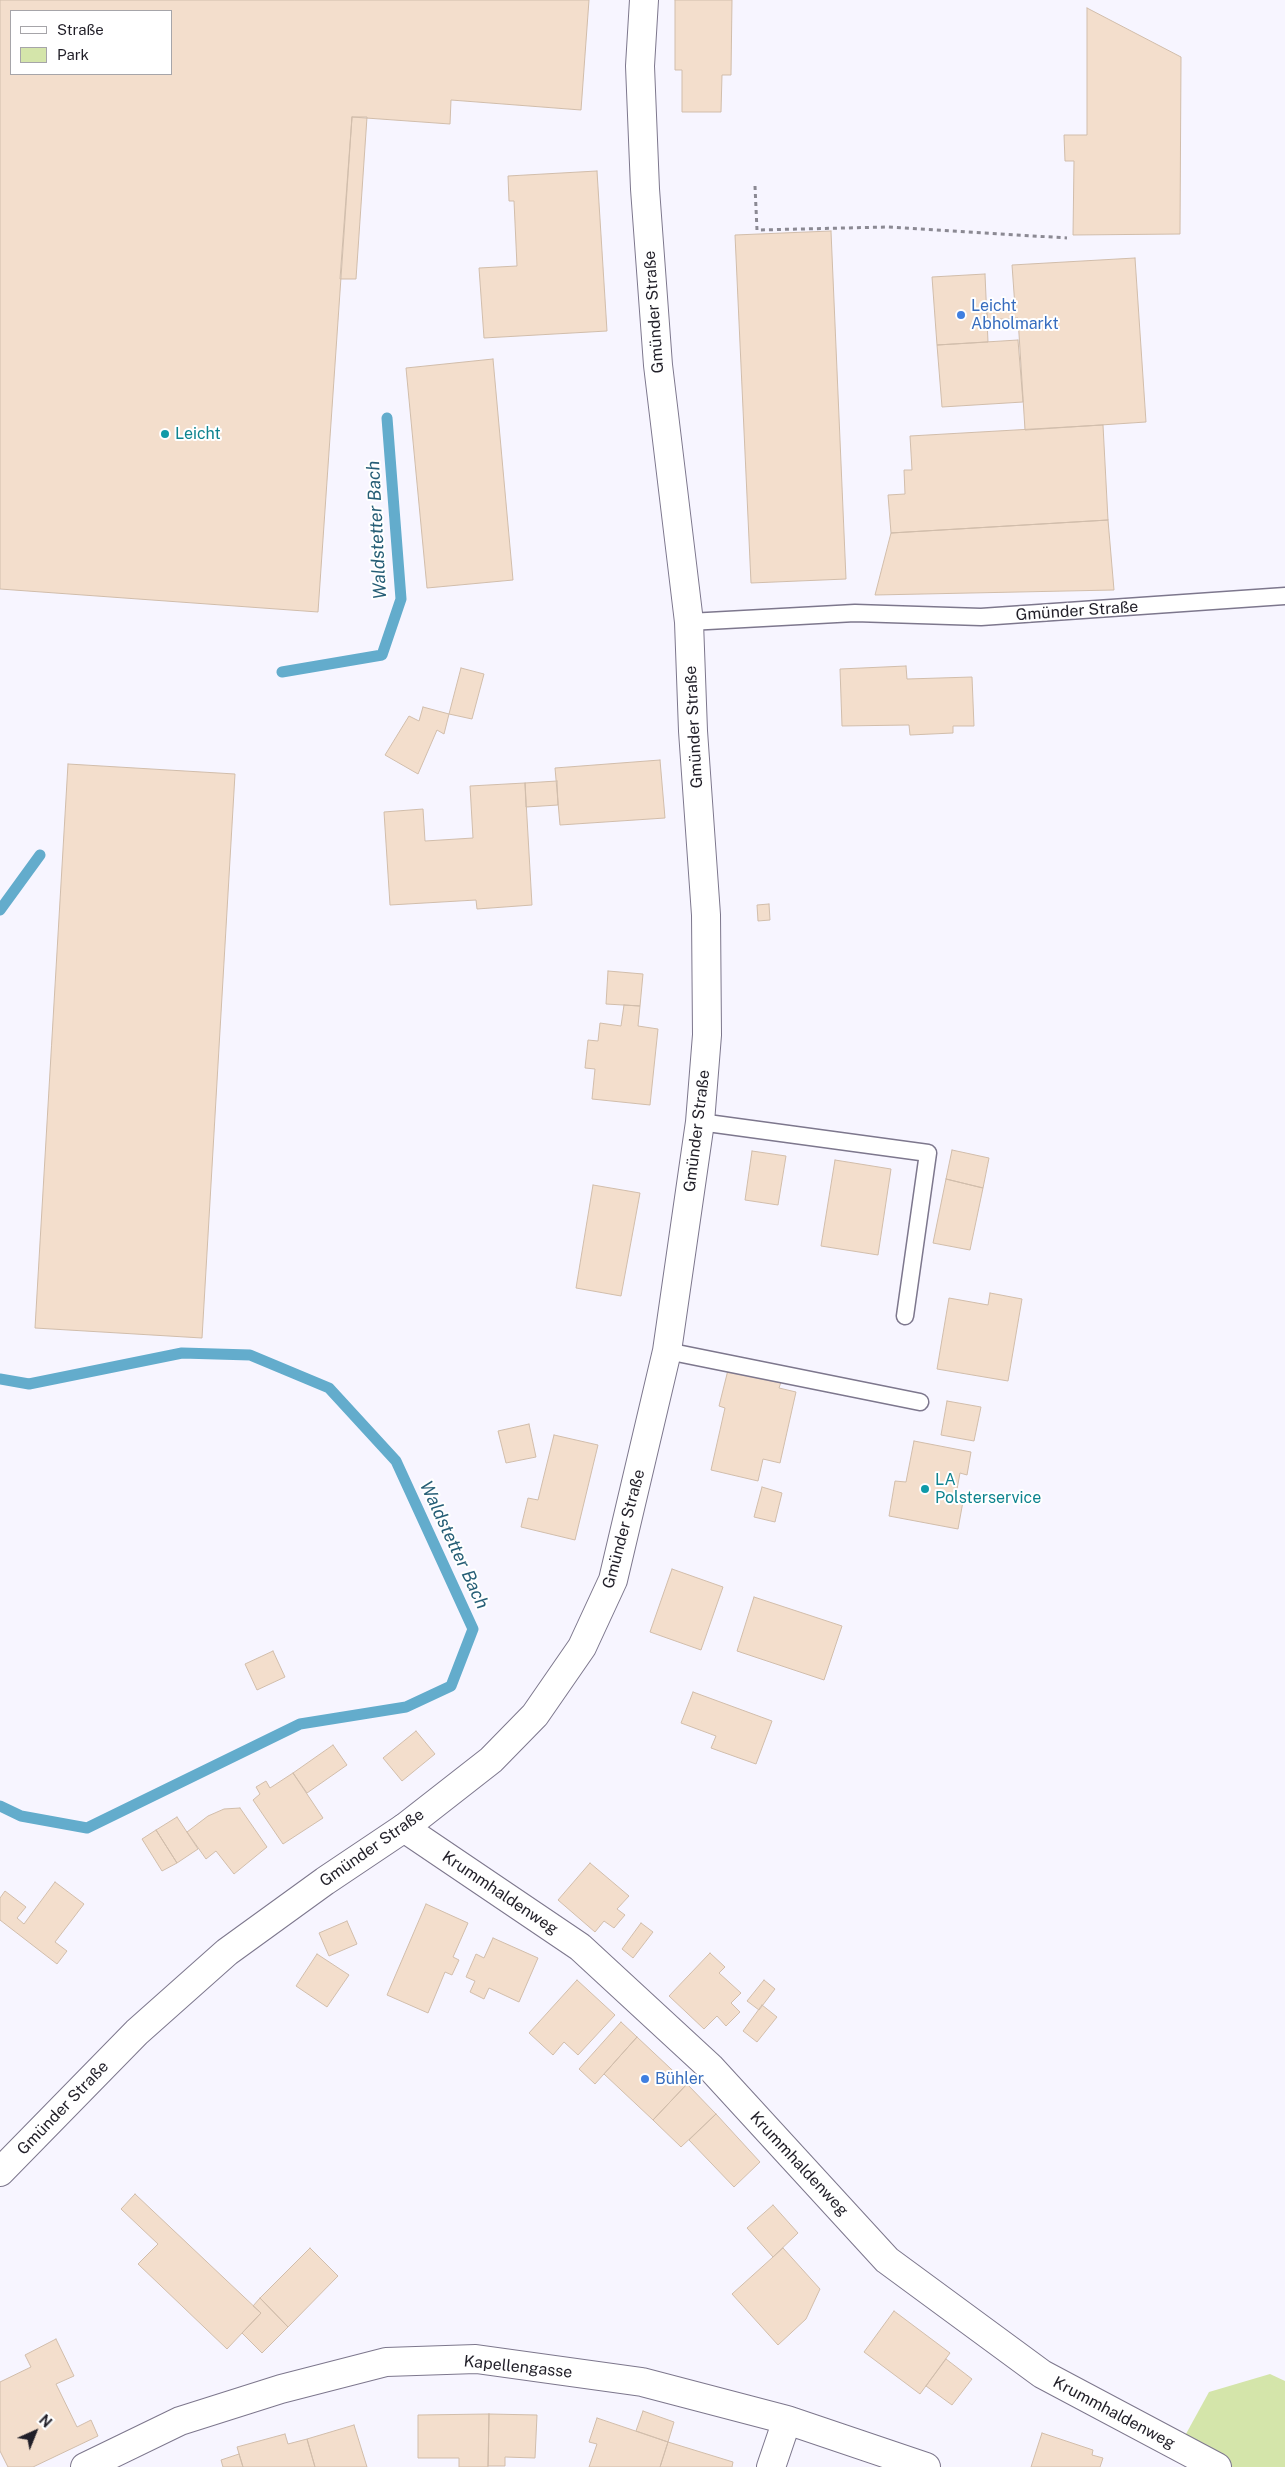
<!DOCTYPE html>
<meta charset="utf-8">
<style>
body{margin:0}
#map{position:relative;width:1285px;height:2467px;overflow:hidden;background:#f7f5ff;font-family:"Public Sans",sans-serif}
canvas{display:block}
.legend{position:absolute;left:10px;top:10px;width:162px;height:65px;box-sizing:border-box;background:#fff;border:1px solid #a6a5a9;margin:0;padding:6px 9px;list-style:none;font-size:15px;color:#211f28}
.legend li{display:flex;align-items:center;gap:10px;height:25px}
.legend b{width:25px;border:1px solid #a6a5a9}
.north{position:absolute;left:10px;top:2407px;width:50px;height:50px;-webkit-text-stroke:4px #fff;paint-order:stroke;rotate:44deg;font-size:14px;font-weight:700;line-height:20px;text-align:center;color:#211f28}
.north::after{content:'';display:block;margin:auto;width:18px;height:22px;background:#211f28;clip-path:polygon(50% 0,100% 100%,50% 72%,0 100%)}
</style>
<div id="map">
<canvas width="1285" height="2467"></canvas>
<ul class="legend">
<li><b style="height:6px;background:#fff"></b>Straße</li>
<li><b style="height:14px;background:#d4e5aa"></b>Park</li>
</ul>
<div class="north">N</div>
</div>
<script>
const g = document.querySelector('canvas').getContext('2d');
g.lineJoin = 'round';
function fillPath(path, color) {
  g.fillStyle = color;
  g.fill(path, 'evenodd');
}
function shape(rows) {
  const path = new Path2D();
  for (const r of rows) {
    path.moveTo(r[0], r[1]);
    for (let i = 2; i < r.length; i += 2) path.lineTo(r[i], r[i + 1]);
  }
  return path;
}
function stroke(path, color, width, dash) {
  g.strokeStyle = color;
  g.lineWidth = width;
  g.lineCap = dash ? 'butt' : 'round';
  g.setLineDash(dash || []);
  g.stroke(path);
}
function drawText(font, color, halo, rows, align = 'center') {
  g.font = font + ' "Public Sans",sans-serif';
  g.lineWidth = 4;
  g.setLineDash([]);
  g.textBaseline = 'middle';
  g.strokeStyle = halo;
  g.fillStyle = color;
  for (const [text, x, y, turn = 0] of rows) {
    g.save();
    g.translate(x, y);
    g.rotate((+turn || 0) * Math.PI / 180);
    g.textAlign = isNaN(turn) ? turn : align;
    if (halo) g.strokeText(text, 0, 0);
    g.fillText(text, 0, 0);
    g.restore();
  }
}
fillPath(shape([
 [1270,2374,1285,2381,1285,2467,1229,2467,1181,2443,1209,2392]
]), '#d4e5aa');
stroke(shape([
 [282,672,382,655,401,599,387,418],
 [0,910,40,855],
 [0,1379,29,1384,182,1353,250,1355,329,1388,396,1461,473,1629,451,1686,406,1707,300,1724,87,1828,21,1816,0,1806]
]), '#63accc', 11);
const building = shape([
 [0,0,589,0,581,110,451,100,450,124,352,117,318,612,0,589,0,0],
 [11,11,171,11,171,74,11,74,11,11],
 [675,0,732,0,731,75,722,75,721,112,682,112,682,70,675,70,675,0],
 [1087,8,1181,57,1180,234,1073,235,1074,161,1065,161,1064,135,1087,135,1087,8],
 [352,117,367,117,356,279,340,279,352,117],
 [597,171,607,331,484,338,479,268,517,266,514,201,509,201,508,176,597,171],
 [831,231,846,579,751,583,735,235,831,231],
 [1135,258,1146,422,1025,430,1018,318,987,320,987,310,1015,307,1012,265,1135,258],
 [985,274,988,342,937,345,932,277,985,274],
 [1018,340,1023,402,942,407,937,345,1018,340],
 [493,359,513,580,427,588,406,368,493,359],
 [1103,425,1108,520,891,533,888,495,905,494,904,470,912,470,910,436,1103,425],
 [1108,520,1114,590,875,595,891,533,1108,520],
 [906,666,907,679,972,677,974,726,953,726,953,733,910,735,909,725,842,726,840,669,906,666],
 [461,668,484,674,472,719,449,714,461,668],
 [423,707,449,714,444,734,437,730,418,774,385,755,409,716,419,721,423,707],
 [660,760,665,818,560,825,555,768,660,760],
 [68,764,235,774,202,1338,35,1328,68,764],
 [557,781,558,805,526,807,525,783,557,781],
 [525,783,532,905,477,909,476,900,390,905,384,812,423,809,425,841,473,838,470,786,525,783],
 [769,904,770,920,758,921,757,905,769,904],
 [608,971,643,974,640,1006,606,1004,608,971],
 [624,1005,640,1006,638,1026,658,1029,650,1105,592,1099,595,1069,585,1068,588,1040,598,1041,600,1023,621,1026,624,1005],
 [952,1150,989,1158,983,1188,946,1179,952,1150],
 [752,1151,786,1156,778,1205,745,1200,752,1151],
 [835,1160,891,1169,878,1255,821,1246,835,1160],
 [946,1179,983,1188,970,1250,933,1243,946,1179],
 [593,1185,640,1193,621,1296,576,1288,593,1185],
 [990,1293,1022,1299,1008,1381,937,1369,949,1298,988,1305,990,1293],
 [728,1370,781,1382,779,1388,796,1392,780,1463,763,1459,758,1481,711,1470,725,1408,719,1406,728,1370],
 [947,1401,981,1407,974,1441,941,1435,947,1401],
 [529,1424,536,1457,506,1463,498,1431,529,1424],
 [554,1435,598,1445,575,1540,521,1527,528,1498,538,1500,554,1435],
 [914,1441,971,1452,967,1475,960,1473,956,1495,964,1496,958,1529,889,1516,895,1481,906,1482,914,1441],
 [762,1487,782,1493,775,1522,754,1517,762,1487],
 [672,1569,723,1587,701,1650,650,1632,672,1569],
 [754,1597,842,1626,824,1680,737,1651,754,1597],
 [273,1651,285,1677,257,1690,245,1664,273,1651],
 [693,1692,772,1721,756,1764,711,1748,716,1736,681,1723,693,1692],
 [416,1731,435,1754,402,1781,383,1758,416,1731],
 [333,1745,347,1765,307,1793,293,1773,333,1745],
 [293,1773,323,1818,283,1844,253,1800,260,1794,256,1787,266,1781,270,1788,293,1773],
 [240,1808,267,1847,234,1874,216,1851,206,1859,187,1832,208,1816,224,1809,240,1808],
 [177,1817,198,1849,177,1863,156,1830,177,1817],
 [156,1830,177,1863,162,1871,142,1839,156,1830],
 [590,1863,629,1896,617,1909,625,1915,614,1928,604,1921,595,1932,558,1900,590,1863],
 [55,1882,84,1904,55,1942,67,1951,57,1964,0,1920,0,1898,5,1891,26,1907,17,1918,24,1924,55,1882],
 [426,1904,468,1923,453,1957,459,1960,452,1975,445,1972,428,2013,387,1995,426,1904],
 [347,1921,357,1944,329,1956,319,1933,347,1921],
 [641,1923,653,1932,633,1958,622,1949,641,1923],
 [493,1938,538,1958,519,2002,489,1988,484,1999,470,1992,475,1981,466,1977,476,1954,484,1958,493,1938],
 [710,1953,725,1967,719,1973,741,1993,731,2003,740,2012,726,2026,717,2016,704,2029,669,1996,710,1953],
 [317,1954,349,1975,327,2007,296,1986,317,1954],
 [577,1980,615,2015,578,2055,564,2042,553,2055,529,2033,577,1980],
 [764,1980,775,1989,759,2010,747,2001,764,1980],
 [762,2005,777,2017,757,2042,743,2031,762,2005],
 [621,2022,637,2037,595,2084,579,2069,621,2022],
 [637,2037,687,2084,653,2120,604,2074,637,2037],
 [687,2084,716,2114,681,2147,653,2120,687,2084],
 [716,2114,760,2162,734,2187,689,2140,716,2114],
 [135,2194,261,2313,227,2349,138,2264,158,2244,121,2209,135,2194],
 [773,2205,798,2233,773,2257,747,2228,773,2205],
 [310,2248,338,2276,288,2327,260,2298,310,2248],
 [783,2248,820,2289,806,2319,778,2345,732,2294,783,2248],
 [260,2298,288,2327,262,2353,242,2333,261,2313,253,2306,260,2298],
 [894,2311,950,2353,920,2394,864,2352,894,2311],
 [56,2339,74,2376,56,2384,77,2427,91,2420,98,2436,33,2467,8,2467,0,2451,0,2382,31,2367,25,2355,56,2339],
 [946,2359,972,2379,952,2405,926,2386,946,2359],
 [643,2411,674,2422,668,2442,636,2431,643,2411],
 [489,2414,488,2467,459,2467,459,2458,418,2458,418,2415,489,2414],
 [489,2414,537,2415,535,2458,505,2457,505,2466,488,2466,489,2414],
 [597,2418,668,2442,660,2467,589,2467,597,2444,589,2442,597,2418],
 [354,2425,367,2467,315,2467,307,2439,354,2425],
 [1042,2433,1093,2450,1092,2455,1103,2458,1100,2467,1031,2467,1042,2433],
 [285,2434,288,2444,307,2439,315,2467,243,2467,237,2447,285,2434],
 [668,2442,733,2462,732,2467,660,2467,668,2442],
 [239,2454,243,2467,223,2467,221,2460,239,2454]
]);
fillPath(building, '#f3decc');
stroke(building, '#d1bdab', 1);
const service = shape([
 [689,622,855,613,981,617,1285,596],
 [700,1122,928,1153,905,1316],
 [667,1351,920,1402]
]);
const minor = shape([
 [404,1828,580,1947,710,2067,887,2260,1042,2374,1217,2467],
 [85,2467,180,2421,281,2389,386,2362,476,2359,642,2382,787,2420,926,2467],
 [771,2467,787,2420]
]);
const tertiary = shape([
 [0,2172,137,2032,227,1952,325,1881,404,1828,491,1760,535,1715,582,1647,613,1580,667,1351,700,1122,707,1035,706,915,693,731,689,622,658,365,645,189,640,66,644,0]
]);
stroke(service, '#7d778d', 19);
stroke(minor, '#7d778d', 30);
stroke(tertiary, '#7d778d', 30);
stroke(shape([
 [755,186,757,230,888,227,1067,238]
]), '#8b8993', 3, [4, 4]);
stroke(service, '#fff', 16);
stroke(minor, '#fff', 28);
stroke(tertiary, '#fff', 28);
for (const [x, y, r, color] of [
 [961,315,5,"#3f7fe0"],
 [165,434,5,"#0f9aa8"],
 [925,1489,5,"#0f9aa8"],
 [645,2079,5,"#3f7fe0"]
]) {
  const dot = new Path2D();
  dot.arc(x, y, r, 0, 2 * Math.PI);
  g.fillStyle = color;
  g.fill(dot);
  stroke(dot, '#fff', 2);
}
drawText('16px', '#366cbe', '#fff', [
 ["Leicht",971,306],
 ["Abholmarkt",971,324],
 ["Bühler",655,2079]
], 'left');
drawText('16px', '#211f28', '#fff', [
 ["Gmünder Straße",654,312,-94],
 ["Gmünder Straße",1077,611,-4],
 ["Gmünder Straße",694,727,-93],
 ["Gmünder Straße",697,1131,-83],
 ["Gmünder Straße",624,1529,-75],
 ["Gmünder Straße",372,1848,-35],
 ["Krummhaldenweg",500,1893,34],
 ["Gmünder Straße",63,2108,-46],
 ["Krummhaldenweg",799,2164,47],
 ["Kapellengasse",518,2367,6],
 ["Krummhaldenweg",1114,2413,28]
]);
drawText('16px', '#0d838f', '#fff', [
 ["Leicht",175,434],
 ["LA",935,1480],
 ["Polsterservice",935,1498]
], 'left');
drawText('italic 18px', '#265e76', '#fff', [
 ["Waldstetter Bach",377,530,-93],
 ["Waldstetter Bach",454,1545,65]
]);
</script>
